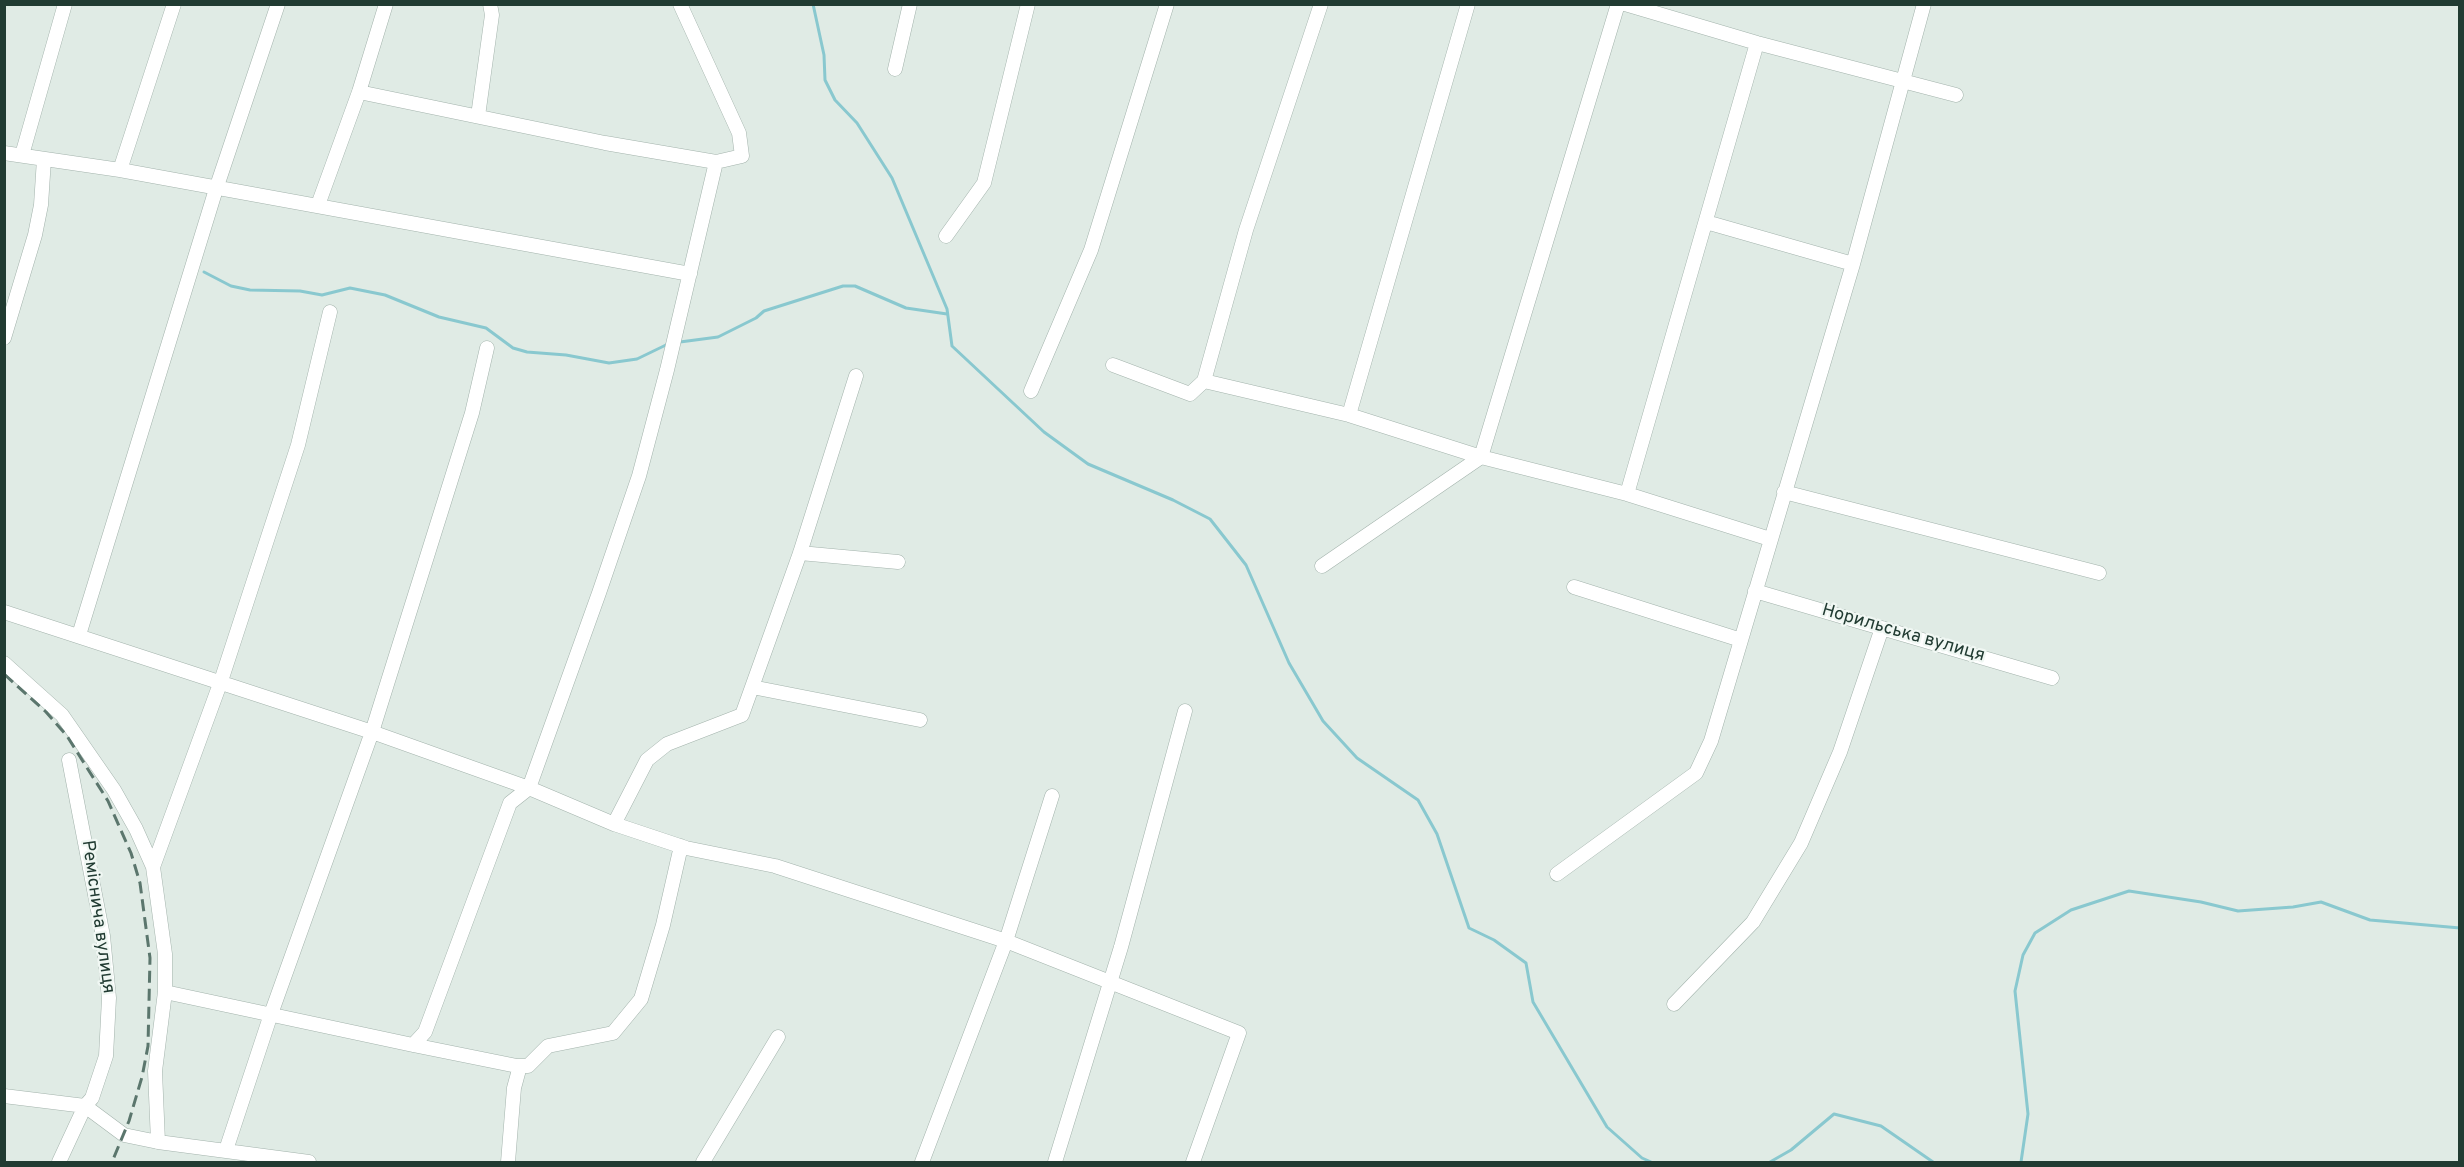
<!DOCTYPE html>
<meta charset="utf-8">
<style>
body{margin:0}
#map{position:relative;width:2464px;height:1167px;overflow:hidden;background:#e0ebe5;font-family:Overpass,sans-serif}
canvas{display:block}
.frame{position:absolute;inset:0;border:6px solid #213b32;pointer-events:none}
</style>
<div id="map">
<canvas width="2464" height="1167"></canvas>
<div class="frame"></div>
</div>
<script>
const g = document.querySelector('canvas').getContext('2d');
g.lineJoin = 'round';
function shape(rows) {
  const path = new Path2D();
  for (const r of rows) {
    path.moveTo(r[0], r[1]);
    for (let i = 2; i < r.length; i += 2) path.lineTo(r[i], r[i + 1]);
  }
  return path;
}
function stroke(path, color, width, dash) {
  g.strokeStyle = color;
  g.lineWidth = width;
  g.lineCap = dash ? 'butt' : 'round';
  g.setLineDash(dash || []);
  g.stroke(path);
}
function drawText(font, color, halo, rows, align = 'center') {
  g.font = font + ' Overpass,sans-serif';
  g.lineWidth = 4.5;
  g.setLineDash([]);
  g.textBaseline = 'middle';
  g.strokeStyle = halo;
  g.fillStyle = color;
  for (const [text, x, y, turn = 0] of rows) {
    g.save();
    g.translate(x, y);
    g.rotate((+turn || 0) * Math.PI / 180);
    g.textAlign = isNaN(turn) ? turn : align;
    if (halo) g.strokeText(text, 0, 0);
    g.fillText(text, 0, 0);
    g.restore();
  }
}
stroke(shape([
 [813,4,824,55,825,80,835,100,857,123,892,178,947,309,952,346,1044,432,1088,464,1173,500,1210,519,1246,565,1289,663,1323,721,1357,758,1418,800,1437,834,1469,928,1494,940,1526,963,1533,1002,1607,1127,1642,1158,1651,1162],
 [204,272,231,286,250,290,300,291,322,295,350,288,385,295,439,317,486,328,513,348,527,352,566,355,609,363,637,359,668,344],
 [680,342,718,337,756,318,764,311,843,286,855,286,906,308,947,314],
 [1770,1162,1791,1150,1834,1114,1881,1126,1933,1162],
 [2021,1162,2028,1114,2015,991,2023,955,2035,933,2071,910,2129,891,2201,902,2238,911,2293,907,2321,902,2370,920,2460,928]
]), '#89c8cf', 3);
const minor = shape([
 [1625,4,1757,43,1956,95],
 [895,69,910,4],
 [359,92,605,143,716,162,742,156,739,133,680,4],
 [478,116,492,15,490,4],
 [4,153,120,170,690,274],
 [22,155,65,4],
 [120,170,174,4],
 [318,205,359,92,386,4],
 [1706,222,1853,264],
 [946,236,984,183,1028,4],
 [4,338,35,235,41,205,44,159],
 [1113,365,1190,394,1204,381,1246,230,1321,4],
 [1204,381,1349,415,1481,457,1627,494,1770,539],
 [1031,391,1091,250,1167,4],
 [1349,415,1468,4],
 [1784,492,2099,573],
 [1627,494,1757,43],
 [800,553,898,562],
 [1322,566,1481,457,1618,4],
 [1574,587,1741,640],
 [1755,591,2052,678],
 [4,612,372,732,529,788,614,824,686,848,775,866,1006,941,1239,1033,1193,1162],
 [79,635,216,189,278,4],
 [4,663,62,715,114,790,136,829,153,867,165,954,165,992,413,1045,425,1032,510,803,529,788,599,593,639,476,667,370,716,162],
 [752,687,920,720],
 [614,824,647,760,667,744,742,715,800,553,856,376],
 [153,867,221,681,298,445,330,312],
 [1557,874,1696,773,1711,741,1853,264,1924,4],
 [1674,1004,1753,922,1801,843,1840,752,1882,628],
 [413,1045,517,1066,528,1066,548,1046,613,1033,641,999,663,925,681,846],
 [4,1096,85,1106,124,1135,158,1142,309,1162],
 [158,1142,155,1071,165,992],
 [226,1150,271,1014,372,732,472,413,487,348],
 [59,1162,85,1106,92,1098,106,1056,109,998,103,936,69,760],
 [508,1162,514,1088,520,1066],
 [703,1162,778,1037],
 [922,1162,1006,941,1052,796],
 [1055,1162,1121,947,1185,711]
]);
stroke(minor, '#a3b3ac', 15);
stroke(minor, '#fff', 14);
stroke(shape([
 [4,674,46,712,67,736,108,801,131,853,140,883,150,958,148,1046,142,1077,129,1121,112,1162]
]), '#5b766d', 3, [12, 6]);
drawText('18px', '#213b32', '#f0f7f3', [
 ["Норильська вулиця",1903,634,16],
 ["Реміснича вулиця",97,917,82]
]);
</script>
